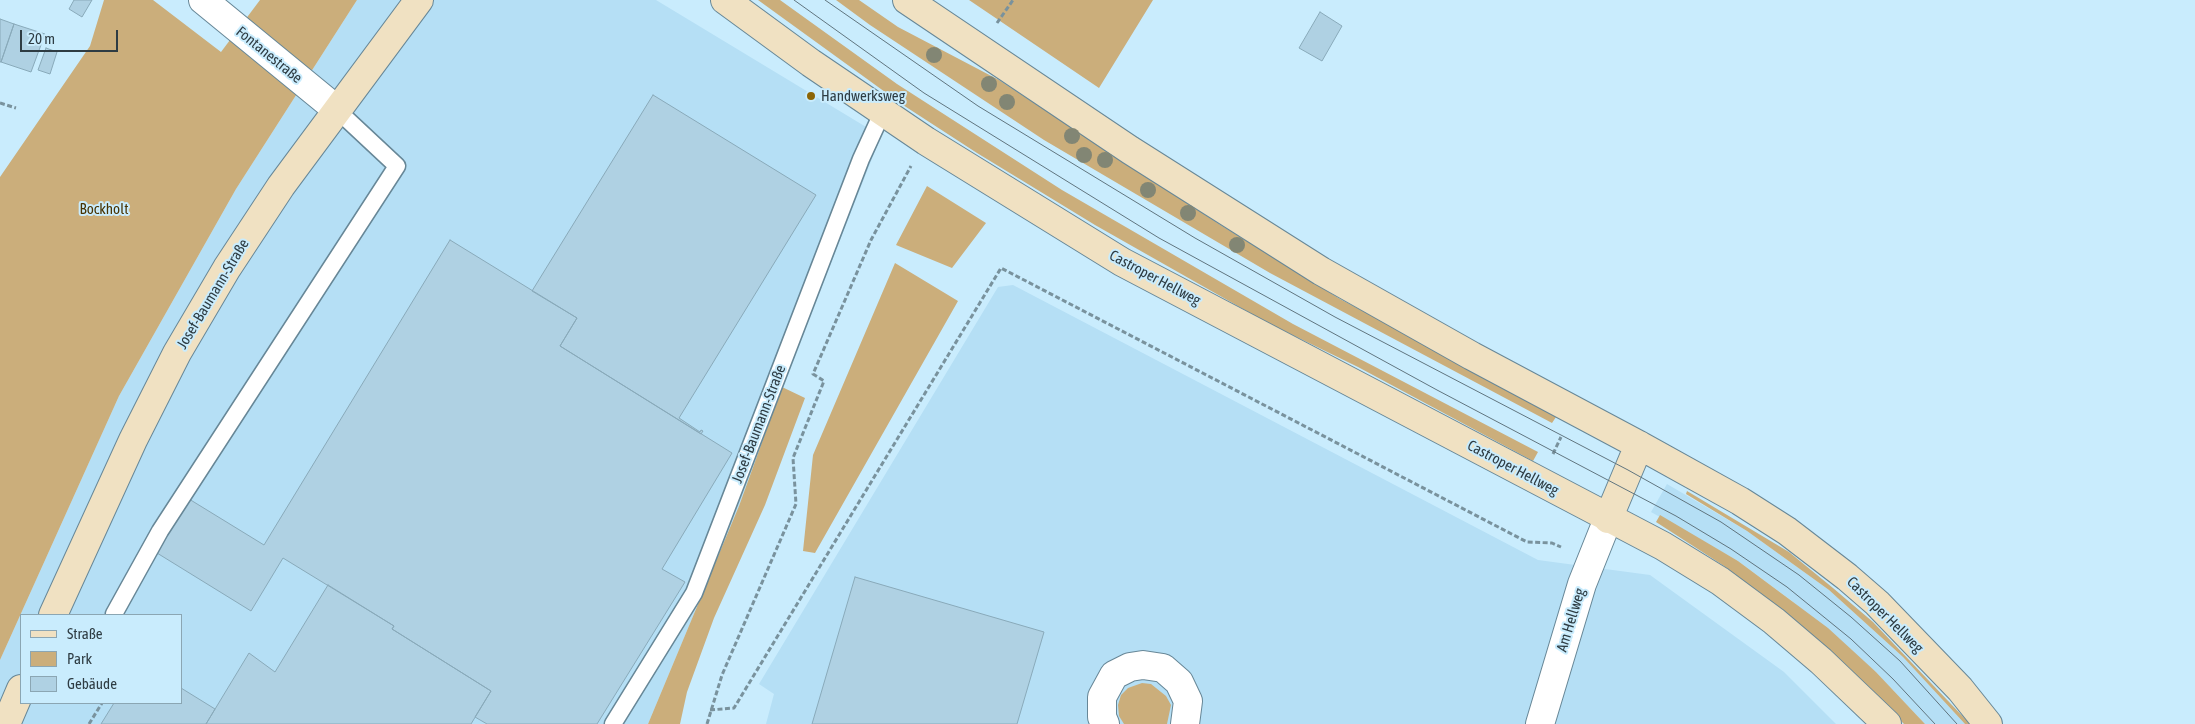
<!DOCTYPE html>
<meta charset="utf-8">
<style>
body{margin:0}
#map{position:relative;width:2195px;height:724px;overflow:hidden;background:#c9ecfd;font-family:"Asap Condensed",sans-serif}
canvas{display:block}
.legend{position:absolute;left:20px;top:614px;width:162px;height:90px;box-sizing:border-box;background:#c9ecfd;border:1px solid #8ba6b3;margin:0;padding:6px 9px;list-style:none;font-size:15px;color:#2e3c43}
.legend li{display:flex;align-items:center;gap:10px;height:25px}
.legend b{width:25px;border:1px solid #8ba6b3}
.scale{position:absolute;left:20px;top:30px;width:98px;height:22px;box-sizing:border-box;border:2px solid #2e3c43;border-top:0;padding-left:6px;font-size:15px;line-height:18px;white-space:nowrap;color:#2e3c43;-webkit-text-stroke:4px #c9ecfd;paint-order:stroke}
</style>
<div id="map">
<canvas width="2195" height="724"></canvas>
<ul class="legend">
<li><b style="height:6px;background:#f0e1c2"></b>Straße</li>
<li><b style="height:14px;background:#cbae7b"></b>Park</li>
<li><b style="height:14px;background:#afd1e3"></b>Gebäude</li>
</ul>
<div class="scale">20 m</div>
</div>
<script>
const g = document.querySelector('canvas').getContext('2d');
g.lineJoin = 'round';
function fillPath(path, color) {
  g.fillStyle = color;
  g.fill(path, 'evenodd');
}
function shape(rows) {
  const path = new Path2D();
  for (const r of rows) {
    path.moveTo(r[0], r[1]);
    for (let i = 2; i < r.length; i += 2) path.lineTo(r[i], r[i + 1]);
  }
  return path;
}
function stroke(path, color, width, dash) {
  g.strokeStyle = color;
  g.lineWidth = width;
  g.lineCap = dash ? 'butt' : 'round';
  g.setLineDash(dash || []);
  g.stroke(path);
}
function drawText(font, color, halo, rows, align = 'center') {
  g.font = font + ' "Asap Condensed",sans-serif';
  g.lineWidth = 4;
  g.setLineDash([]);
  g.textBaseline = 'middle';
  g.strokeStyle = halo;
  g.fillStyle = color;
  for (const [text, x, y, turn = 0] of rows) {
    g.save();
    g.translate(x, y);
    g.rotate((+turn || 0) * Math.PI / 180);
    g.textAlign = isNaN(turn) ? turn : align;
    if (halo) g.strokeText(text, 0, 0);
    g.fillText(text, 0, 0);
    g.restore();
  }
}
fillPath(shape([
 [357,0,656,0,881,136,782,387,739,506,648,724,0,724,0,660,119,396,236,189],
 [21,615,181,615,181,703,21,703],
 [1013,285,1538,560,1650,575,1784,672,1836,724,766,724,774,694,759,684,998,287],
 [1667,484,1747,531,1829,590,1903,657,1965,724,1925,724,1876,672,1792,601,1738,561,1651,512]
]), '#b5dff5');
fillPath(shape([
 [104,0,153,0,221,52,260,0,357,0,236,189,119,396,0,660,0,177,90,46],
 [758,0,780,0,897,84,1062,190,1293,324,1538,452,1533,461,1358,367,1266,322,1095,225,977,153,903,105],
 [836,0,859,0,898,27,999,80,1219,224,1340,299,1558,414,1552,423,1270,273,1044,140,870,25],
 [969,0,1153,0,1099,88],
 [927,186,986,223,952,268,896,245],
 [895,263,958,301,815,553,803,551,813,455],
 [782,387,805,398,765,505,714,618,687,692,680,724,648,724,739,506],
 [1687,491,1789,552,1833,588,1873,622,1970,724,1965,724,1903,657,1829,590,1747,531,1686,494],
 [1660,515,1738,561,1828,628,1876,672,1925,724,1904,724,1842,662,1788,615,1724,566,1656,522],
 [1142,683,1151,684,1166,696,1171,705,1167,724,1124,724,1119,716,1118,705,1121,695,1128,688]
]), '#cbae7b');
const building = shape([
 [74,0,92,0,82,17,69,9,74,0],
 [1320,12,1342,26,1322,61,1299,48,1320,12],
 [0,19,14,24,1,62,0,62,0,19],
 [14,24,45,34,31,72,1,62,14,24],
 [46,48,57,52,50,74,38,70,46,48],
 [653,95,816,195,679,418,700,432,701,430,703,431,701,434,560,346,577,318,532,291,653,95],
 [450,240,577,318,560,346,732,453,662,569,685,582,597,724,487,724,475,717,491,691,392,629,394,626,283,558,251,611,157,553,189,499,264,545,450,240],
 [855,577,1044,632,1017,724,812,724,855,577],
 [328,585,394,626,392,629,491,691,471,724,206,724,249,653,275,672,328,585],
 [181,688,215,709,206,724,101,724,114,703,181,703,181,688]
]);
fillPath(building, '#afd1e3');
stroke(building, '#89aaba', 1);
const lane = shape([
 [114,614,160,531,397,166,336,109],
 [613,724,694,593,861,159,883,111]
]);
const street = shape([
 [203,0,336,109],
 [1105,724,1102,717,1102,697,1114,675,1130,667,1143,665,1163,668,1179,682,1188,701,1185,724],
 [1540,724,1582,584,1608,519]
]);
const secondary = shape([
 [725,0,811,63,926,141,1122,262,1663,546,1720,581,1774,621,1821,661,1887,724],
 [907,0,1130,150,1321,271,1472,356,1639,445,1740,501,1787,531,1847,577,1877,603,1960,689,1988,724],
 [1608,519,1639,445],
 [53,615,133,440,177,353,227,268,281,186,419,0],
 [6,724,21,689]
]);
stroke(lane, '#678797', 19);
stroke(street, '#678797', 30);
stroke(secondary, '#678797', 30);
stroke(shape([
 [997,23,1013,0],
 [0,103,16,108],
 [1553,454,1561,437],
 [710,710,734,708,1001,268,1527,542,1552,543,1561,547],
 [89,724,102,703],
 [707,724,722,675,796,504,793,458,824,381,813,374,871,240,911,166]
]), '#79929d', 3, [5, 2.5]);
stroke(lane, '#fff', 16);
stroke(street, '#fff', 28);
stroke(secondary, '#f0e1c2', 28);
stroke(shape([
 [794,0,924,93,1159,238,1437,390,1676,516,1731,549,1787,587,1851,639,1893,679,1935,724],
 [825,0,978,106,1195,238,1335,317,1628,470,1721,522,1799,575,1851,617,1900,661,1957,724]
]), '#60757f', 1);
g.fillStyle = '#828674';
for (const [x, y] of [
 [934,55],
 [989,84],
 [1007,102],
 [1072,136],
 [1084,155],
 [1105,160],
 [1148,190],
 [1188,213],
 [1237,245]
]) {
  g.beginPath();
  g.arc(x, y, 8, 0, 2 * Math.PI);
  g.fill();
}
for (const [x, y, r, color] of [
 [811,96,5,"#8c6506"]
]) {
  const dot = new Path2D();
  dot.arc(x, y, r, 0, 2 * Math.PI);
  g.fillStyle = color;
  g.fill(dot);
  stroke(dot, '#c9ecfd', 2);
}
drawText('15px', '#2e3c43', '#c9ecfd', [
 ["Fontanestraße",269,55,39],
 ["Castroper Hellweg",1155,278,28],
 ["Josef-Baumann-Straße",213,294,-59],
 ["Josef-Baumann-Straße",759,424,-69],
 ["Castroper Hellweg",1513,468,28],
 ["Castroper Hellweg",1885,615,45],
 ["Am Hellweg",1571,620,-73]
]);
drawText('15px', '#2e3c43', '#c9ecfd', [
 ["Handwerksweg",821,96]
], 'left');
drawText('15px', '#483303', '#c9ecfd', [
 ["Bockholt",104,209]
]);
</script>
